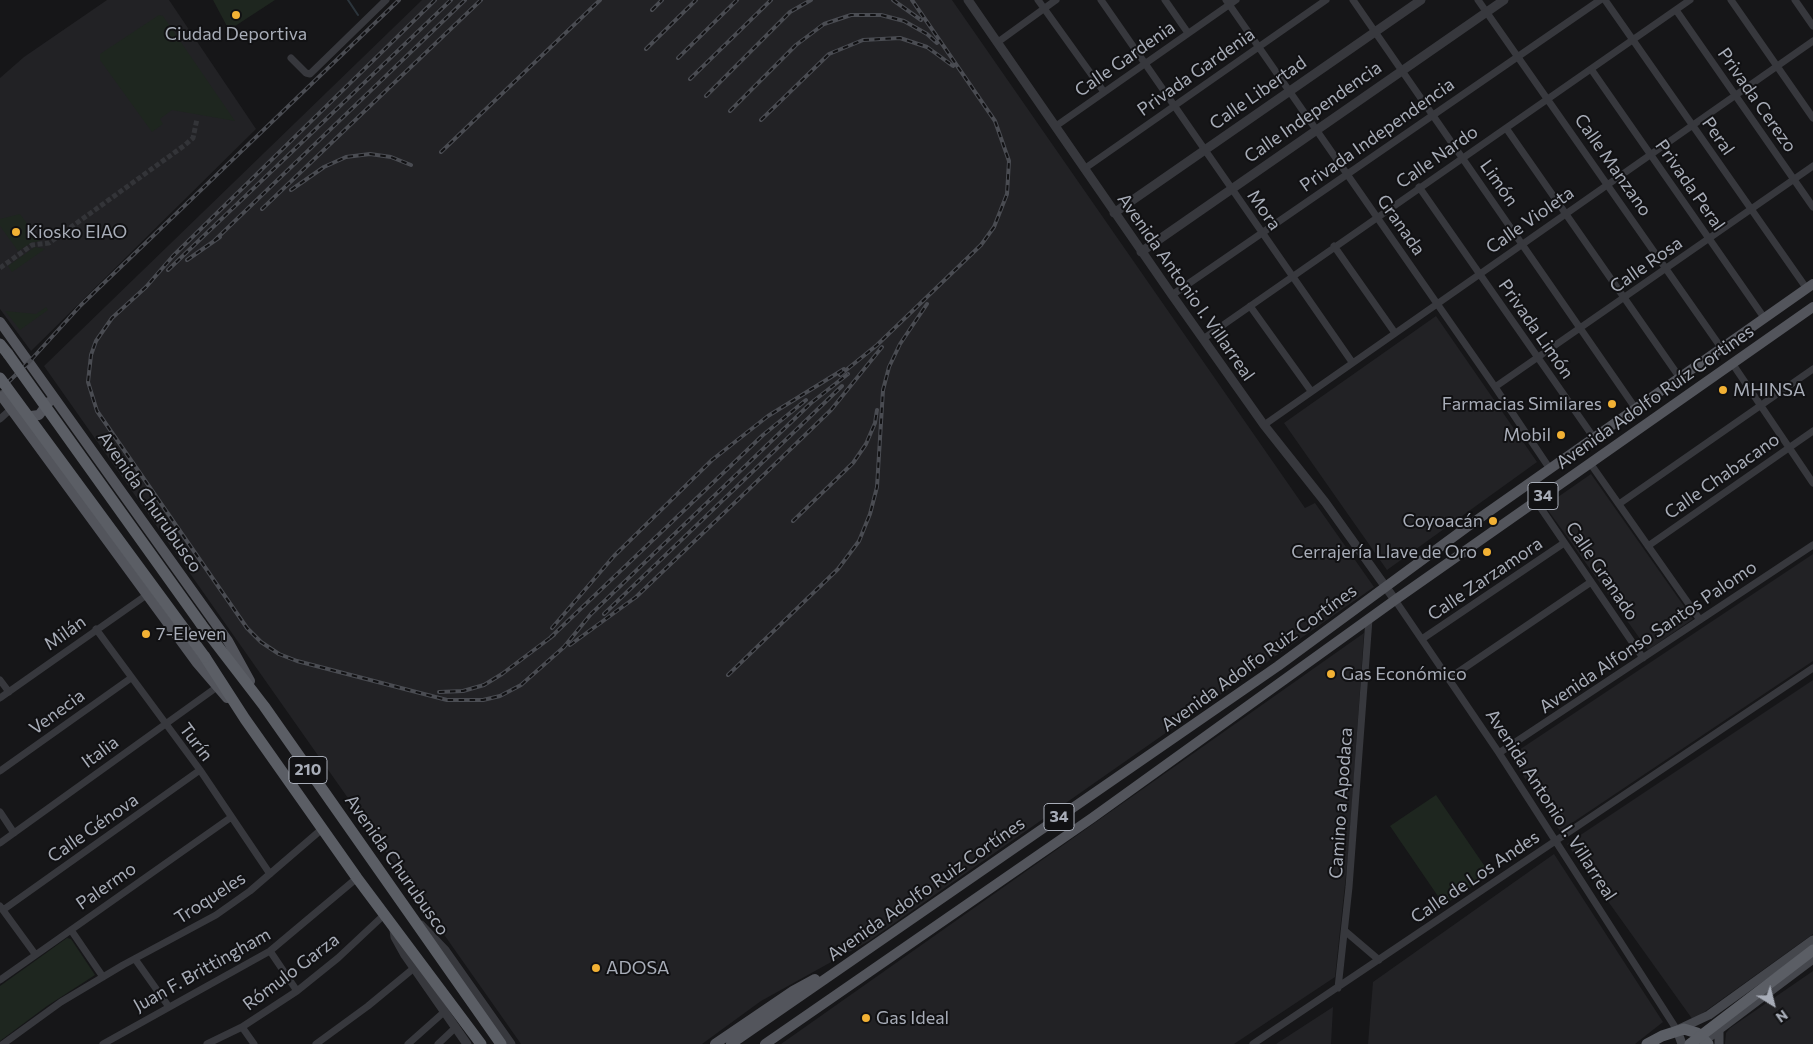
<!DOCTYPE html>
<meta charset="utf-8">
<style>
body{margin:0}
#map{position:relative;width:1813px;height:1044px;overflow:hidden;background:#161618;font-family:Commissioner,sans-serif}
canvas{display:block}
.north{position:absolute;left:1748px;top:979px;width:50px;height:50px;-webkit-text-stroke:4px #111113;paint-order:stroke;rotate:144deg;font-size:14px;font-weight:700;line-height:20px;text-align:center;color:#a8adb8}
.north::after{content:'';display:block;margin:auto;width:18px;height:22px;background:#a8adb8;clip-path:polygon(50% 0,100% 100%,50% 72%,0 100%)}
</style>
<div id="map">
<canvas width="1813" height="1044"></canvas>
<div class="north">N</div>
</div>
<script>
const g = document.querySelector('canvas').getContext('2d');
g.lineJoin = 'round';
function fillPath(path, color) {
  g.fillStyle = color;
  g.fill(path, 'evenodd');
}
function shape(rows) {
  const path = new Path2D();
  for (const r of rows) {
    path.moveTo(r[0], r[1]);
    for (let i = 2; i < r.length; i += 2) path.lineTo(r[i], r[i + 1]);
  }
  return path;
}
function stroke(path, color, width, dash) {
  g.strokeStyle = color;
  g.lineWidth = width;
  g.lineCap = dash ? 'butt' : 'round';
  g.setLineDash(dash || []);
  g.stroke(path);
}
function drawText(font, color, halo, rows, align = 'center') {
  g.font = font + ' Commissioner,sans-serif';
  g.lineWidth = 4;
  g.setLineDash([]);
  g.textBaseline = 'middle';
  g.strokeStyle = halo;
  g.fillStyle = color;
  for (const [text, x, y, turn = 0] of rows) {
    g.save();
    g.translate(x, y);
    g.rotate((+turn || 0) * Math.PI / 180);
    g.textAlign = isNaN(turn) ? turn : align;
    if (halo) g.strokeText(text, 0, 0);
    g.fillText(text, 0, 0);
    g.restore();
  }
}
fillPath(shape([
 [107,0,169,0,256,129,31,351,0,309,0,78,24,57],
 [422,0,952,0,1305,508,1315,503,1374,587,869,941,761,1001,702,1044,521,1044,44,366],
 [1436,316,1537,462,1387,570,1284,423],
 [1591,474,1693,619,1648,650,1545,506],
 [1813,554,1813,661,1560,831,1510,756],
 [1364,633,1349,847,1335,977,1234,1044,781,1044],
 [1813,680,1813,934,1693,1020,1567,844],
 [1554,854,1663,1022,1635,1044,1368,1044,1373,982],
 [1813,971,1813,1044,1725,1044,1726,1033,1730,1028],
 [1333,1007,1331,1044,1276,1044]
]), '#222225');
fillPath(shape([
 [213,0,275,0,229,30],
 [159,15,163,16,235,121,172,110,160,119,163,124,152,132,100,60,100,54],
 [20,214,40,241,31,243,18,251,0,226,0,219],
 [35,247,45,249,12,272,8,266],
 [46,307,48,310,20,330,5,311,36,314],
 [1436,795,1490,874,1444,905,1390,826],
 [67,938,71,939,95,975,47,1006,0,1041,0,986]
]), '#1e261f');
stroke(shape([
 [348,0,358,15]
]), '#2c353c', 2);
stroke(shape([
 [0,268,32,245,49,243,185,145,193,138,197,119]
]), '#333438', 5, [5, 2.5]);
stroke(shape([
 [1038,0,1104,92],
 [1101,0,1352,362],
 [1165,0,1188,33],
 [1226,0,1495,387,1550,469],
 [1353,0,1636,409],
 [1478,0,1722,349],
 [1605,0,1807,289],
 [1731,0,1813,118],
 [1795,0,1813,26],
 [1676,10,1813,207],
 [998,42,1056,0],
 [291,58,306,73,310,74,386,0],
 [1591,69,1765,319],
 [1056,126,1236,0],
 [1506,128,1680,378],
 [1084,169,1326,0],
 [1419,187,1594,438],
 [1334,246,1395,333],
 [1172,295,1600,0],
 [1250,306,1311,391],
 [1203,339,1690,0],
 [1732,363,1813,483],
 [1495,387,1813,166],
 [0,419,11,409],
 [1264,425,1813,41],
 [1590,463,1700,620],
 [1536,501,1643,658],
 [1619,504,1813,369],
 [1648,546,1813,431],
 [1395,600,1499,753,1677,1030],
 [96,629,200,770,270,874],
 [1422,639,1564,543],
 [1448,679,1591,582],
 [0,680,9,692],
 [0,698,148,594],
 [1499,753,1813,545],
 [0,771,131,678],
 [0,812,14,833],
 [0,843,217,687],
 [0,906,35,954],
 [3,910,200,770],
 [71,930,103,977],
 [1345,931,1379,960],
 [270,951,297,991],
 [135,959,169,1007],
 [0,980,230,818],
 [1338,988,1349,887,1369,619],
 [242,1027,254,1044],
 [3,1044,61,1002,123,965,216,915,250,891,322,829],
 [103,1044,270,951,357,878],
 [207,1044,242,1027,297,991,338,958,385,914],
 [316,1044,368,1006,414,968],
 [408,1044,444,1012],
 [438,1044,455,1028],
 [1253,1044,1813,668]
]), '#37383d', 7);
stroke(shape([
 [968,0,1172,295,1264,425,1325,502,1395,600],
 [1114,213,1421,0],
 [1141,252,1504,0],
 [421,925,445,950,511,1044],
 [394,930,395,937,405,955,467,1044]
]), '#37383d', 9);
stroke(shape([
 [1719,1030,1719,1044],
 [1682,1044,1677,1030,1709,1015,1813,940],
 [1700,1044,1813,959]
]), '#45474d', 9);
stroke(shape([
 [0,322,228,641,250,681],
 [0,394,197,663,227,698],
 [23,417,39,415,49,402],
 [715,1044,793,991,815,979],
 [731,1044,1278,666,1467,527,1813,284],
 [765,1044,1092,818,1395,600,1813,307]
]), '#53555c', 10);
stroke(shape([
 [0,344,8,354],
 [201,624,264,706,501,1044],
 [205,657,245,719,357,878,481,1044],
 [1647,1044,1662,1036,1684,1029,1697,1033,1708,1044]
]), '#5b5e65', 11);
const rail = shape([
 [435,0,173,256,146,287,112,318,96,341,91,355,88,382,97,411,247,628,261,642,279,654,297,661,447,700,483,700,500,696,521,685,564,647,591,614,811,403,848,374],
 [893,0,921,20],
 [652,10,662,0],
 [646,49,696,0],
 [678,58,737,0],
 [690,79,771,0],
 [706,96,790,12,811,0],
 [730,111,796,45,824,24,851,15,881,15,904,21,927,34,937,43],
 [761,120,829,54,863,40,900,38,927,47,953,66],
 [441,152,600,0],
 [291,190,324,167,346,157,370,154,391,157,411,165],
 [262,209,481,0],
 [214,241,465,0],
 [187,260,220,237],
 [168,270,451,0],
 [840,375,877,345,981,245,994,227,1007,194,1009,161,995,121,912,0],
 [0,390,29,362,81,305,399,0],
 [793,521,853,463,866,444,875,423,877,410],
 [604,614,842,386],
 [552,628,614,556,712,460,768,416,844,369],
 [550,638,763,435,806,400],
 [570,645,636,597,746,492,831,410,882,347],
 [728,675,838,569,859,541,870,514,877,487,883,390,889,367,900,344,927,304],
 [439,692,463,691,484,685,502,674,554,635]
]);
stroke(rail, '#4a4c52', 4);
stroke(rail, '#111113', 2, [5.5]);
stroke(shape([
 [8,354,201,624],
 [0,378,205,657],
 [1690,1044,1813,950]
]), '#5b5e65', 11);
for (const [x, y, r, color] of [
 [236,15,5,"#f2b134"],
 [16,232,5,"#f2b134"],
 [1723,390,5,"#f2b134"],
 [1612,404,5,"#f2b134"],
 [1561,435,5,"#f2b134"],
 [1493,521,5,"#f2b134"],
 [1487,552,5,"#f2b134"],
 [146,634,5,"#f2b134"],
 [1331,674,5,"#f2b134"],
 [596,968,5,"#f2b134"],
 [866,1018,5,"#f2b134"]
]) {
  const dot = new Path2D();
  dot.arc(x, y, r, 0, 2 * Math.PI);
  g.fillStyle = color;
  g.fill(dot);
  stroke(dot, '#111113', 2);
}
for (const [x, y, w] of [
 [1543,496,30],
 [308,770,38],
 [1059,817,30]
]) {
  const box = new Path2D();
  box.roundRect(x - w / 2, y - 13.5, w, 27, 4);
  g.fillStyle = '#111113';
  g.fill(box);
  stroke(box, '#a8adb8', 1);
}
drawText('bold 16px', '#a8adb8', null, [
 ["34",1543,496],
 ["210",308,770],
 ["34",1059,817]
]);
drawText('18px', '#a8adb8', '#111113', [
 ["Ciudad Deportiva",236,34,"center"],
 ["Kiosko EIAO",26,232],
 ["MHINSA",1733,390],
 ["Farmacias Similares",1602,404,"right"],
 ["Mobil",1551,435,"right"],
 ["Coyoacán",1483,521,"right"],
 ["Cerrajería Llave de Oro",1477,552,"right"],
 ["7-Eleven",156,634],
 ["Gas Económico",1341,674],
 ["ADOSA",606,968],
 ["Gas Ideal",876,1018]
], 'left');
drawText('18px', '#a8adb8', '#111113', [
 ["Calle Gardenia",1125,59,-35],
 ["Privada Gardenia",1196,72,-35],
 ["Calle Libertad",1258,93,-35],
 ["Privada Cerezo",1757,100,55],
 ["Calle Independencia",1313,112,-35],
 ["Privada Independencia",1377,135,-35],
 ["Peral",1718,136,55],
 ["Calle Nardo",1437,157,-35],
 ["Calle Manzano",1613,165,55],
 ["Limón",1499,183,55],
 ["Privada Peral",1690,185,55],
 ["Mora",1264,210,55],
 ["Calle Violeta",1530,220,-35],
 ["Granada",1401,225,55],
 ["Calle Rosa",1646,265,-35],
 ["Avenida Antonio I. Villarreal",1186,287,55],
 ["Privada Limón",1536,329,55],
 ["Avenida Adolfo Ruíz Cortines",1655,397,-35],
 ["Calle Chabacano",1722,476,-35],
 ["Avenida Churubusco",150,502,55],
 ["Calle Granado",1602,571,56],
 ["Calle Zarzamora",1485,579,-34],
 ["Milán",65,633,-35],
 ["Avenida Alfonso Santos Palomo",1648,637,-34],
 ["Avenida Adolfo Ruiz Cortínes",1259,658,-36],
 ["Venecia",57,712,-36],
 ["Turín",196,742,53],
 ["Italia",100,752,-36],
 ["Camino a Apodaca",1341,803,-86],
 ["Avenida Antonio I. Villarreal",1551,805,57],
 ["Calle Génova",93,828,-35],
 ["Avenida Churubusco",397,865,55],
 ["Calle de Los Andes",1475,877,-34],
 ["Palermo",106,886,-35],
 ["Avenida Adolfo Ruiz Cortínes",926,889,-35],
 ["Troqueles",210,898,-33],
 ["Juan F. Brittingham",202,970,-29],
 ["Rómulo Garza",291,972,-37]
]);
</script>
